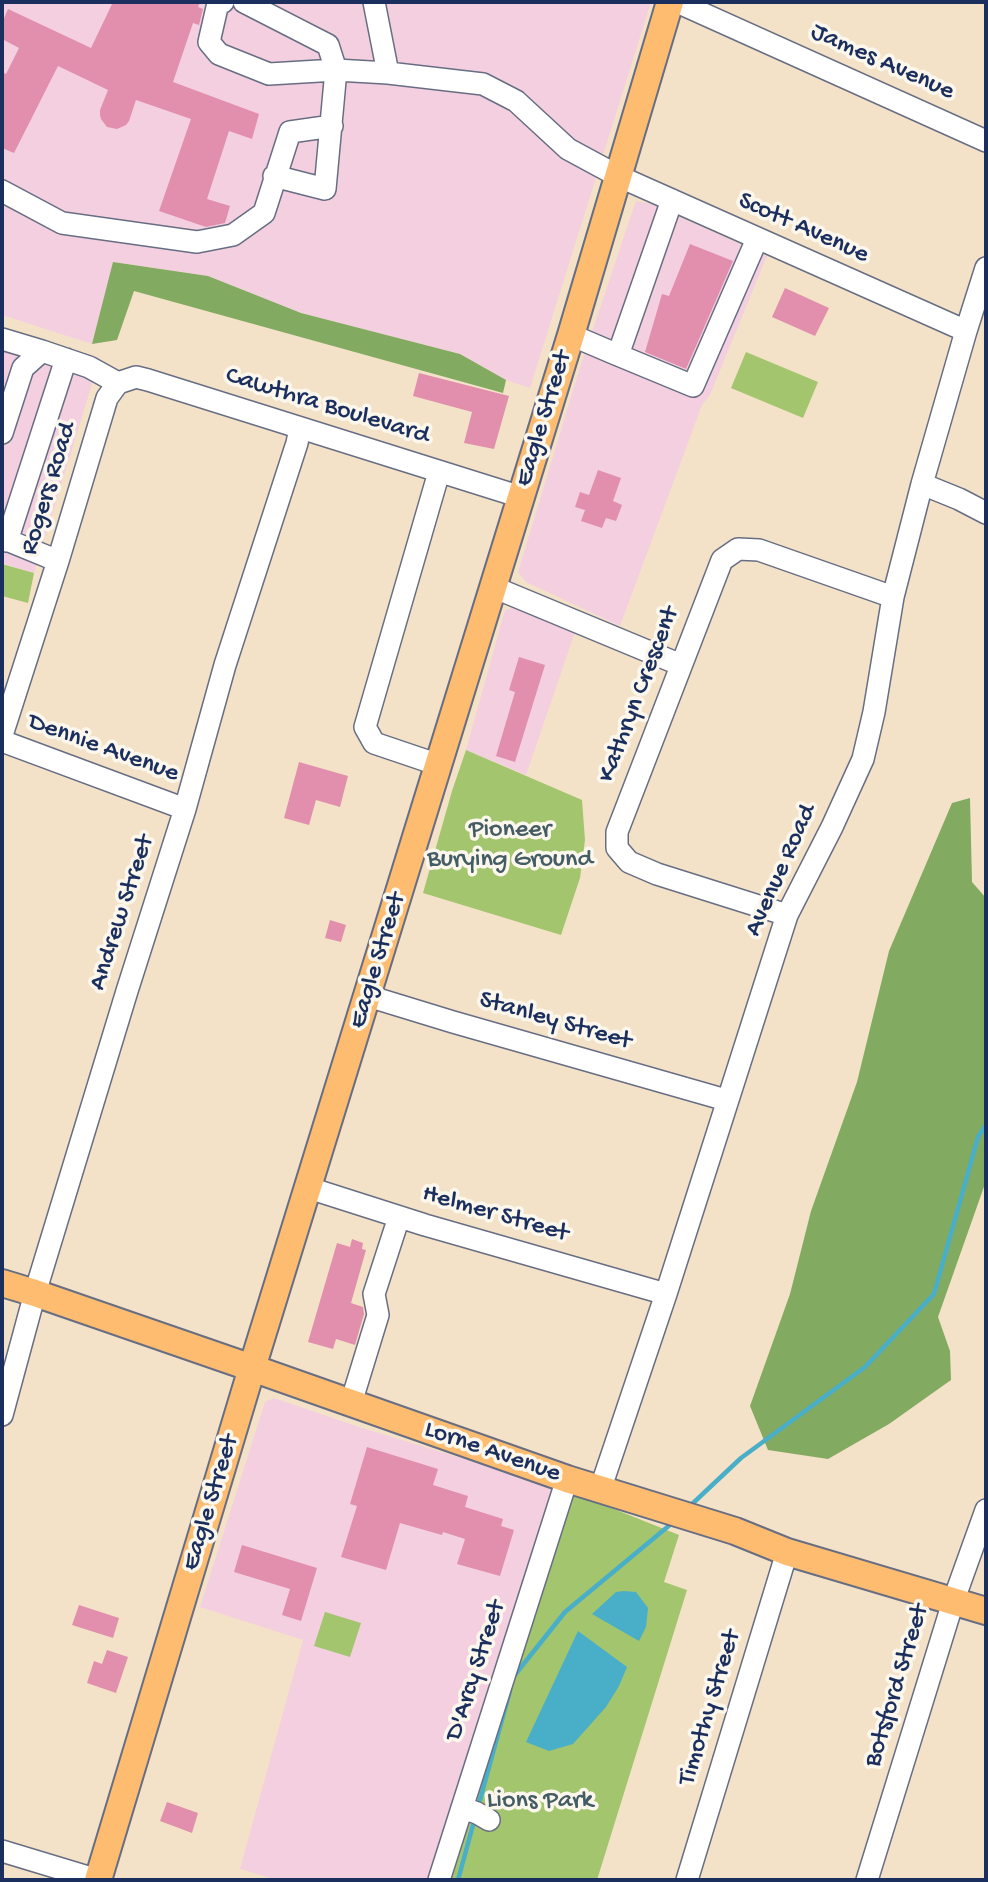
<!DOCTYPE html>
<style>
body{margin:0}
#map{position:relative;width:988px;height:1882px;overflow:hidden;background:#f4e2c8;font-family:"Gochi Hand",sans-serif}
canvas{display:block}
.frame{position:absolute;inset:0;border:4px solid #1b2f5e;pointer-events:none}
</style>
<div id="map">
<canvas width="988" height="1882"></canvas>
<div class="frame"></div>
</div>
<script>
const g = document.querySelector('canvas').getContext('2d');
g.lineJoin = 'round';
function fillPath(path, color) {
  g.fillStyle = color;
  g.fill(path, 'evenodd');
}
function shape(rows) {
  const path = new Path2D();
  for (const r of rows) {
    path.moveTo(r[0], r[1]);
    for (let i = 2; i < r.length; i += 2) path.lineTo(r[i], r[i + 1]);
  }
  return path;
}
function stroke(path, color, width, dash) {
  g.strokeStyle = color;
  g.lineWidth = width;
  g.lineCap = dash ? 'butt' : 'round';
  g.setLineDash(dash || []);
  g.stroke(path);
}
function drawText(font, color, halo, rows, align = 'center') {
  g.font = font + ' "Gochi Hand",sans-serif';
  g.lineWidth = 7;
  g.setLineDash([]);
  g.textBaseline = 'middle';
  g.strokeStyle = halo;
  g.fillStyle = color;
  for (const [text, x, y, turn = 0] of rows) {
    g.save();
    g.translate(x, y);
    g.rotate((+turn || 0) * Math.PI / 180);
    g.textAlign = isNaN(turn) ? turn : align;
    if (halo) g.strokeText(text, 0, 0);
    g.fillText(text, 0, 0);
    g.restore();
  }
}
fillPath(shape([
 [2,2,651,2,530,388,506,380,460,354,301,313,208,276,114,262,92,344,2,315],
 [636,201,651,204,767,256,710,395,702,405,620,626,526,582,518,572,581,364],
 [2,328,100,358,34,573,2,563],
 [517,607,575,632,526,775,466,750,505,610],
 [274,1398,362,1428,564,1489,432,1880,277,1880,240,1869,303,1640,200,1607,265,1402]
]), '#f3cfe0');
fillPath(shape([
 [746,352,818,382,803,418,731,388],
 [2,564,34,573,28,603,2,596],
 [466,750,582,800,585,840,580,878,561,935,423,893,452,791],
 [564,1489,679,1535,664,1582,687,1590,597,1880,432,1880],
 [325,1612,361,1623,350,1657,314,1646]
]), '#a3c56e');
fillPath(shape([
 [113,262,208,276,301,313,460,354,506,380,503,393,134,291,117,340,92,344],
 [970,798,972,882,986,898,986,1181,938,1317,950,1351,951,1380,889,1424,828,1459,768,1450,750,1406,790,1294,811,1211,857,1082,889,951,952,803]
]), '#82aa61');
fillPath(shape([
 [624,1591,636,1592,648,1608,646,1627,639,1641,592,1614,616,1592],
 [578,1631,627,1667,619,1686,606,1707,573,1744,549,1751,526,1742]
]), '#49aec8');
stroke(shape([
 [691,1505,741,1458,865,1367,934,1294,978,1137,986,1125],
 [514,1676,565,1612,671,1524],
 [480,1800,510,1691],
 [458,1880,473,1825]
]), '#49aec8', 4.5);
fillPath(shape([
 [113,2,200,2,198,7,203,9,199,25,193,23,173,82,259,114,252,139,229,131,207,199,230,206,225,223,206,227,159,211,191,119,136,100,129,121,126,125,117,129,107,127,101,119,100,115,100,110,108,90,58,66,14,153,2,148,2,72,6,74,19,48,2,39,2,23,8,9,91,48],
 [690,244,733,261,686,369,645,352,662,294,669,296],
 [785,288,829,308,815,336,772,317],
 [419,373,509,396,494,449,464,443,472,412,413,396],
 [598,470,621,478,613,501,622,505,616,521,606,518,602,528,581,521,585,510,575,507,580,492,589,495],
 [519,657,545,665,515,762,496,756,515,692,509,690],
 [299,762,348,776,340,807,316,800,309,825,284,818],
 [330,920,346,925,341,942,325,938],
 [352,1239,363,1243,362,1249,366,1250,351,1303,363,1307,364,1314,355,1345,336,1339,333,1349,308,1342,337,1243,350,1247],
 [367,1447,438,1469,433,1485,468,1496,465,1507,503,1519,501,1526,514,1530,500,1576,457,1564,465,1539,443,1532,442,1535,400,1523,386,1570,341,1557,357,1506,350,1504],
 [242,1545,317,1568,301,1621,282,1615,290,1589,234,1572],
 [79,1605,119,1618,113,1638,72,1625],
 [107,1650,128,1657,116,1693,87,1683,94,1661,102,1664],
 [167,1802,198,1813,192,1833,160,1821]
]), '#e18fad');
const minor = shape([
 [223,2,218,3,209,42,219,54,269,74,336,70,388,73,483,84,516,101,568,149,618,176,966,331],
 [244,2,328,45,336,70,325,189,274,176],
 [374,2,388,73],
 [677,2,986,141],
 [2,191,62,223,197,242,233,235,264,213,290,132,332,126],
 [571,335,618,355,672,200],
 [2,339,42,351],
 [618,355,693,386,757,239],
 [118,383,136,377,148,380,521,497],
 [2,433,23,368,42,351,89,367,118,383],
 [922,484,959,499,986,513],
 [2,538,58,561],
 [7,541,66,359],
 [493,587,681,665],
 [2,735,58,561,107,398,118,383],
 [2,741,185,809],
 [439,765,374,743,365,727,439,472],
 [787,915,657,874,629,862,617,848,617,832,722,560,738,549,759,550,893,597],
 [368,996,453,1022,726,1100],
 [309,1188,425,1225,666,1294],
 [351,1403,378,1315,374,1294,399,1217],
 [2,1415,35,1293,127,991,185,809,225,665,297,443,300,428],
 [600,1490,666,1294,787,915,832,827,863,759,874,712,893,597,922,484,966,331,986,268],
 [463,1808,477,1813,489,1820],
 [2,1851,98,1880],
 [439,1880,567,1479],
 [687,1880,787,1552],
 [867,1880,953,1602,986,1510]
]);
const major = shape([
 [2,1283,35,1293,252,1368,567,1479,735,1531,787,1552,986,1611],
 [98,1880,252,1368,571,335,670,2]
]);
stroke(minor, '#676e83', 24);
stroke(major, '#676e83', 30);
stroke(minor, '#fff', 21);
stroke(major, '#fdbc70', 26);
drawText('26px', '#1b2f5e', '#fbf7ec', [
 ["James Avenue",882,63,24],
 ["Scott Avenue",803,229,24],
 ["Cawthra Boulevard",327,407,17],
 ["Eagle Street",545,419,-73],
 ["Rogers Road",50,489,-73],
 ["Kathryn Crescent",640,695,-69],
 ["Dennie Avenue",103,749,20],
 ["Avenue Road",782,871,-66],
 ["Andrew Street",123,913,-72],
 ["Eagle Street",379,961,-73],
 ["Stanley Street",555,1022,16],
 ["Helmer Street",495,1215,16],
 ["Lorne Avenue",492,1453,19],
 ["Eagle Street",212,1503,-73],
 ["D'Arcy Street",477,1671,-72],
 ["Botsford Street",898,1686,-73],
 ["Timothy Street",711,1708,-73]
]);
drawText('26px', '#445c63', '#fbf7ec', [
 ["Pioneer",510,831],
 ["Burying Ground",510,861],
 ["Lions Park",540,1802]
]);
</script>
